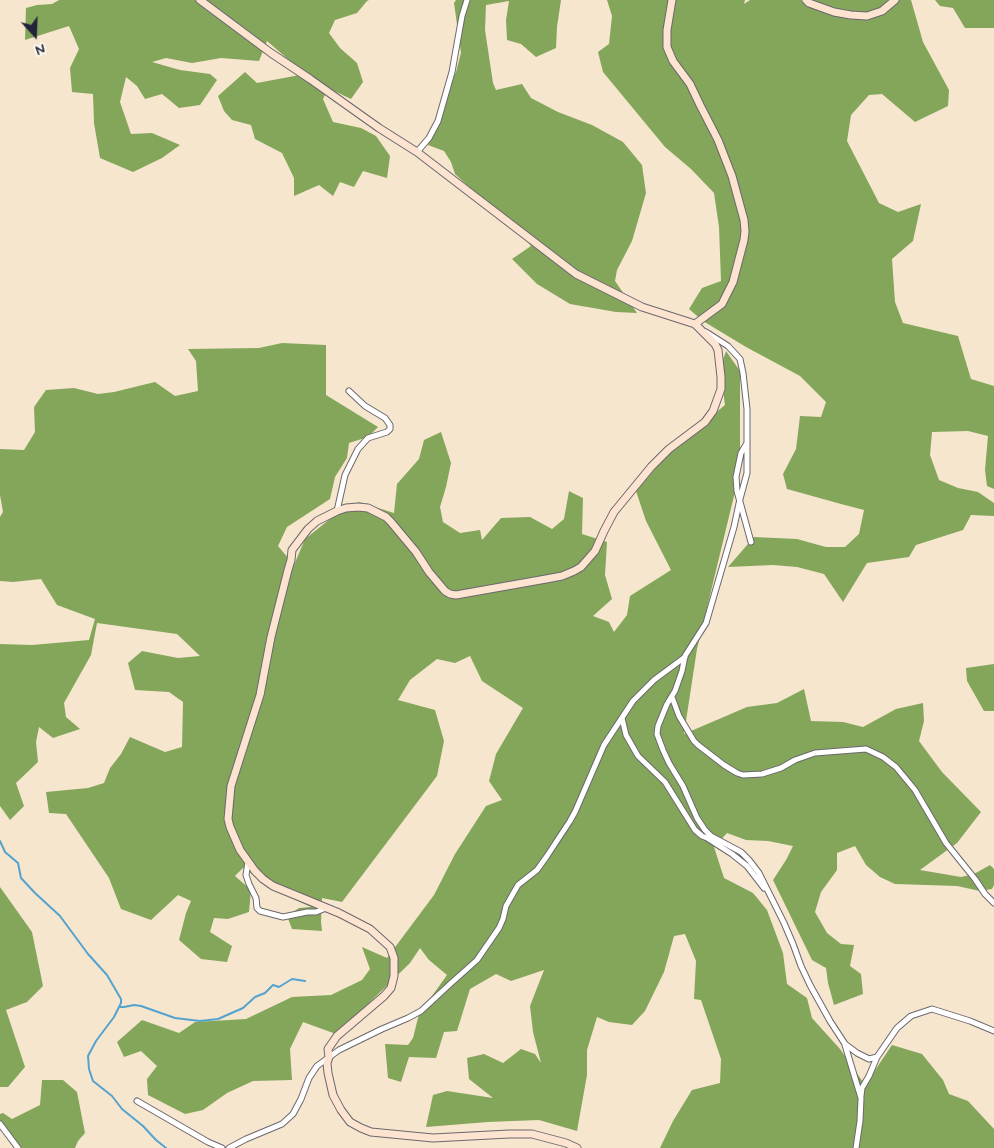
<!DOCTYPE html>
<style>
body{margin:0}
#map{position:relative;width:994px;height:1148px;overflow:hidden;background:#f6e6ce;font-family:Mynerve,sans-serif}
canvas{display:block}
.north{position:absolute;left:10px;top:10px;width:50px;height:50px;-webkit-text-stroke:4px #fbf7ec;paint-order:stroke;rotate:160deg;font-size:14px;font-weight:700;line-height:20px;text-align:center;color:#22223b}
.north::after{content:'';display:block;margin:auto;width:18px;height:22px;background:#22223b;clip-path:polygon(50% 0,100% 100%,50% 72%,0 100%)}
</style>
<div id="map">
<canvas width="994" height="1148"></canvas>
<div class="north">N</div>
</div>
<script>
const g = document.querySelector('canvas').getContext('2d');
g.lineJoin = 'round';
function fillPath(path, color) {
  g.fillStyle = color;
  g.fill(path, 'evenodd');
}
function shape(rows) {
  const path = new Path2D();
  for (const r of rows) {
    path.moveTo(r[0], r[1]);
    for (let i = 2; i < r.length; i += 2) path.lineTo(r[i], r[i + 1]);
  }
  return path;
}
function stroke(path, color, width, dash) {
  g.strokeStyle = color;
  g.lineWidth = width;
  g.lineCap = dash ? 'butt' : 'round';
  g.setLineDash(dash || []);
  g.stroke(path);
}
fillPath(shape([
 [59,0,369,0,367,1,357,13,335,20,329,33,340,48,357,63,363,82,351,99,328,88,323,99,333,122,361,128,376,136,390,156,387,178,363,171,354,187,340,182,333,196,319,185,294,196,294,178,282,153,255,139,251,125,232,120,224,111,218,96,245,72,257,83,305,74,267,41,259,61,221,58,192,63,166,58,152,62,180,70,210,74,217,80,200,105,179,108,162,94,145,99,137,86,126,77,120,102,131,134,152,133,180,145,162,158,133,172,100,158,94,123,93,94,72,92,70,68,79,49,69,26,25,40,26,8,37,5,52,4],
 [456,0,561,0,557,27,556,48,536,57,521,44,507,40,506,20,509,1,486,5,485,30,493,83,496,90,522,84,531,98,558,112,592,125,623,142,642,165,646,193,632,241,617,270,615,281,637,313,616,312,570,304,537,284,512,259,531,246,508,219,477,194,455,174,451,162,444,151,428,145,442,116,446,93,456,72,461,53,454,3],
 [607,0,745,0,744,4,750,0,911,0,923,42,949,90,948,106,915,122,882,94,869,95,851,115,847,141,879,203,898,212,921,204,913,241,892,259,895,302,903,323,958,336,971,379,994,386,994,489,987,486,985,470,988,436,968,431,932,432,930,455,939,480,958,488,978,492,994,503,994,516,971,515,963,530,916,545,909,557,867,563,843,602,824,574,797,567,773,565,728,567,754,537,797,539,826,547,845,547,859,534,864,510,841,504,787,489,783,474,796,449,800,416,821,417,826,402,800,376,746,347,703,321,689,309,702,288,721,281,719,227,714,193,691,169,665,147,603,72,598,52,609,44,612,16],
 [935,0,994,0,994,28,965,28,953,8,940,6],
 [282,343,326,345,326,395,378,427,368,437,349,443,347,458,335,477,330,499,287,527,278,546,294,565,305,539,330,519,359,502,394,513,397,484,419,459,424,440,441,432,451,463,446,487,440,507,443,522,460,533,480,530,482,540,501,518,530,517,552,529,564,519,569,491,583,498,582,534,607,542,605,575,612,599,593,616,609,622,614,632,627,615,630,596,671,570,646,521,636,491,674,447,725,405,720,369,726,351,740,371,740,471,697,649,684,734,747,707,777,703,804,689,811,721,843,722,863,727,896,709,923,703,924,721,919,741,942,772,981,812,957,843,920,870,961,877,974,874,990,865,994,869,994,885,992,889,980,891,957,886,895,884,880,877,866,865,855,846,837,853,837,870,821,892,815,912,827,933,841,944,854,945,850,966,861,974,863,994,834,1005,828,983,826,968,812,960,773,880,786,860,793,846,768,841,746,840,727,833,714,847,724,878,753,893,767,910,783,953,787,984,807,998,812,1018,840,1049,865,1085,892,1045,922,1054,943,1080,949,1094,968,1101,994,1129,994,1148,660,1148,673,1121,692,1090,720,1083,721,1059,701,1000,694,999,696,961,685,934,674,936,664,972,645,1011,632,1025,609,1022,597,1017,587,1050,587,1075,577,1131,539,1120,488,1122,426,1127,433,1095,447,1091,493,1098,469,1079,467,1058,484,1054,503,1063,521,1049,535,1054,541,1063,533,1032,530,1006,544,970,511,981,496,974,470,989,457,1031,444,1032,436,1058,409,1057,401,1082,388,1078,385,1044,408,1045,413,1038,419,1014,447,975,429,960,420,948,410,963,369,1003,336,1034,303,1022,290,1049,292,1080,253,1081,227,1093,203,1110,185,1114,148,1095,147,1079,157,1066,141,1051,124,1057,117,1042,142,1020,179,1033,195,1022,246,1019,292,997,331,995,362,980,370,969,362,947,387,958,434,895,455,854,486,806,502,800,489,781,496,754,523,708,482,681,470,656,455,663,437,659,410,680,398,700,435,710,444,741,437,776,342,902,322,898,321,922,322,931,292,929,287,916,299,908,311,907,267,887,258,878,243,868,235,876,251,890,249,912,228,919,214,918,210,932,232,946,227,962,201,959,179,940,186,913,191,901,178,895,151,920,121,909,109,878,66,814,49,813,46,792,88,788,104,783,110,768,121,754,130,737,165,752,182,747,183,702,169,692,135,690,128,663,142,651,178,658,200,656,177,634,97,623,91,655,64,703,66,717,80,729,53,738,39,727,36,742,38,762,16,783,24,806,10,820,0,806,0,644,32,645,89,640,95,619,57,605,41,579,13,582,0,581,0,517,3,512,0,495,0,449,24,450,35,432,34,407,46,390,74,388,98,394,114,392,155,382,175,396,198,391,196,361,188,349,259,348],
 [994,664,994,711,984,711,967,681,966,668],
 [0,887,32,932,43,986,27,1002,6,1010,25,1067,8,1087,0,1087],
 [42,1080,63,1080,77,1092,85,1133,78,1141,75,1148,22,1148,17,1145,0,1122,0,1114,3,1113,12,1119,40,1105]
]), '#83a65a');
stroke(shape([
 [0,841,5,852,18,863,21,878,35,893,60,916,88,954,107,975,121,999,121,1003,114,1017,96,1041,88,1056,89,1069,93,1081,112,1096,122,1109,143,1126,156,1140,166,1148],
 [119,1007,124,1007,134,1005,141,1006,175,1018,200,1021,218,1019,243,1008,255,997,265,993,273,985,279,987,292,979,305,981]
]), '#54a3ce', 2);
const street = shape([
 [417,152,429,138,438,121,452,72,462,16,467,0],
 [706,332,728,346,740,359,743,373,747,409,747,473,740,499,734,527,706,623,685,656,682,671,675,691,667,704,658,726,657,734,663,750,669,763,683,786,697,818,705,830,711,836,741,852,749,860,759,873,784,923,793,944,801,966,810,985,830,1021,845,1044,857,1053,869,1059,877,1057,897,1028,911,1016,932,1009,970,1021,994,1031],
 [747,443,741,453,736,477,737,491,751,542],
 [337,511,345,475,358,449,368,438,387,432,390,429,390,425,385,418,365,406,349,391],
 [672,697,679,716,694,741,698,745,724,765,737,773,743,775,762,774,781,768,795,760,815,753,866,749,883,757,896,767,915,790,946,843,975,879,985,894,994,903],
 [622,718,626,735,638,756,665,782,695,830,702,836,707,838,713,838],
 [707,838,732,854,747,866,764,888],
 [248,862,246,875,249,884,256,898,257,908,260,911,283,917,307,912,316,912,326,908],
 [845,1045,861,1098,860,1121,856,1148],
 [861,1096,862,1088,869,1076,877,1057],
 [137,1101,208,1142,222,1148],
 [0,1124,18,1148],
 [229,1148,246,1139,282,1124,293,1114,301,1099,309,1078,317,1066,339,1050,382,1029,408,1018,421,1011,449,985,477,960,499,928,503,919,506,906,518,885,537,870,547,856,570,821,575,812,604,745,633,701,654,680,685,657]
]);
const secondary = shape([
 [200,0,271,53,310,79,379,128,417,152,576,274,642,307,695,324,715,344,718,350,721,377,721,389,713,411,705,422,669,449,651,467,614,512,604,531,595,551,581,567,574,571,562,576,546,579,456,595,450,594,445,591,429,572,416,552,391,522,386,517,368,508,358,507,346,508,337,511,317,521,308,529,292,550,291,560,288,570,271,637,260,695,231,786,228,819,230,827,240,850,255,871,263,879,273,886,339,913,370,929,390,947,394,958,394,976,391,988,384,996,337,1036,328,1049,329,1057,327,1063,328,1073,333,1095,341,1110,350,1122,361,1128,371,1132,433,1138,509,1134,532,1134,566,1143,577,1148],
 [672,0,667,30,667,47,673,61,690,84,700,105,718,140,732,176,744,220,745,231,744,240,733,282,722,304,695,324],
 [806,0,809,3,834,12,851,15,867,16,882,11,895,0]
]);
stroke(street, '#6c676e', 7);
stroke(secondary, '#6c676e', 9);
stroke(street, '#fff', 5);
stroke(secondary, '#fde4d1', 7);
</script>
